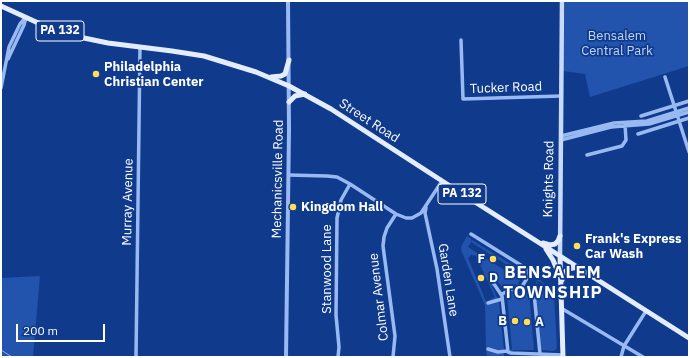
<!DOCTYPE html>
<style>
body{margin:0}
#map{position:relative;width:690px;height:358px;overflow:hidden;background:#103b8d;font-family:"IBM Plex Sans",sans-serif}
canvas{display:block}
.frame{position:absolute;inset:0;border:2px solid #fff;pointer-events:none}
.scale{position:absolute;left:16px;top:324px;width:89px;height:18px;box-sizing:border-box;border:2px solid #fff;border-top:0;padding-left:5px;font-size:12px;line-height:14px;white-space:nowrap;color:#fff;-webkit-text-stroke:3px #103b8d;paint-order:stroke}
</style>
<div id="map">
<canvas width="690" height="358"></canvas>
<div class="frame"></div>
<div class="scale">200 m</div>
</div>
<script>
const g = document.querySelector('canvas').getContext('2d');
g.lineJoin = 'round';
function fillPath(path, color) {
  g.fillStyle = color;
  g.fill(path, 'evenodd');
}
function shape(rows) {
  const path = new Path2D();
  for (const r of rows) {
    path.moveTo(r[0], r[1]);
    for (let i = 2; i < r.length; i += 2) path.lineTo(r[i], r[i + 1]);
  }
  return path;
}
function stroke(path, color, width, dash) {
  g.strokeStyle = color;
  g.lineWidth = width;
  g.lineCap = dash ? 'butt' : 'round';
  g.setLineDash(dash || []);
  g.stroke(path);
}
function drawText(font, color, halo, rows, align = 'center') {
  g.font = font + ' "IBM Plex Sans",sans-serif';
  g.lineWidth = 3.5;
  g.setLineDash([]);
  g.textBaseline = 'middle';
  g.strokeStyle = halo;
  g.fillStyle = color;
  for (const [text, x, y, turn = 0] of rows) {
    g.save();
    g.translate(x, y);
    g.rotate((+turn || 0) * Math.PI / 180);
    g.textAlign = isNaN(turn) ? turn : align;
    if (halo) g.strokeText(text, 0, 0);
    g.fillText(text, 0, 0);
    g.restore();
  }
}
fillPath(shape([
 [565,1,689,1,689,66,590,97,585,74,563,71],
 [467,236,471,239,471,242,472,240,525,273,527,271,527,274,526,276,524,274,518,283,520,285,517,287,516,284,503,288,494,278,490,282,493,286,492,287,498,299,489,302,488,301,495,297,476,256,475,255,473,256,472,254,468,258,487,304,499,302,504,350,498,351,486,348,485,305,461,250,462,245],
 [471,242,518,272,522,276,520,278,516,276,515,277,468,247],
 [40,276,33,357,1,357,1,278],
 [539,279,546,285,538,281,536,287,542,289,543,284,544,285,542,291,554,295,557,348,554,351,542,350,540,348,535,289,537,280],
 [513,290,517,290,517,293,524,293,524,291,532,293,529,294,534,350,513,350,513,352,510,351,510,350,512,349,507,296,504,296],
 [486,350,504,353,504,357,487,357]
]), '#2253ad');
stroke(shape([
 [1,350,12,357]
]), '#8ab2f6', 1);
stroke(shape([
 [461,40,463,99,561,96],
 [8,59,24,25,26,17],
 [665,77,689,152],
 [1,88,9,47,20,24,26,17],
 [641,116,689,101],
 [638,134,689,118],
 [561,136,614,123,647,121,689,108],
 [561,140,611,127,649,124,689,112],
 [587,155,622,146,626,140,625,124],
 [289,175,327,176,337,177,350,184,396,214,406,218,412,218,421,213,442,181],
 [426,208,425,213,437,269,450,357],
 [471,234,527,269,529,275,521,288],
 [494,284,502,296,508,352,511,353,563,355],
 [502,294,512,289,519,288,531,290,534,293,540,354],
 [488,303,502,299],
 [561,308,643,357],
 [488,349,498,352,507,351],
 [136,357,140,47],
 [338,357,339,347,336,315,337,218,341,200,350,184],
 [393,357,395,336,383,246,384,237,387,228,396,214],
 [621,357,624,346,646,311]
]), '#99b9f2', 3.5);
stroke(shape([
 [286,357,289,129,288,1]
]), '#99b9f2', 4);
stroke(shape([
 [560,256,562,1]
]), '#c7d9fc', 4.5);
stroke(shape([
 [1,6,47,27,79,37,108,43,172,51,204,56,256,72,289,86,331,109,453,188,689,338],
 [271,77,281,76,285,74,289,60],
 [289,102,295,96,305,94],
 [543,243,550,245,555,244,558,241,560,236],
 [546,249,553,260,558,272],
 [560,256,563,357],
 [562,280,564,273,568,269,578,267]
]), '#e4ecff', 5);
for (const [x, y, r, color] of [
 [96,74,4,"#ffde5a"],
 [293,207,4,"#ffde5a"],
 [577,246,4,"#ffde5a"],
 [493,259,4,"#ffde5a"],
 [481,278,4,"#ffde5a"],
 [515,321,4,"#ffde5a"],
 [527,322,4,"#ffde5a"]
]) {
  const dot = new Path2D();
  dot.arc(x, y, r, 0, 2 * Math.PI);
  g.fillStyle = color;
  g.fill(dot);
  stroke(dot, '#103b8d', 1.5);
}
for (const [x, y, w] of [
 [60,31,48],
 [462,194,48]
]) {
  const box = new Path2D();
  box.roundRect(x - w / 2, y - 10, w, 20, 3);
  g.fillStyle = '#103b8d';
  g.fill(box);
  stroke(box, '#fff', 1);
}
drawText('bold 12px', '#fff', null, [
 ["PA 132",60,31],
 ["PA 132",462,194]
]);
drawText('13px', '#c0d6fd', '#103b8d', [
 ["Bensalem",617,36],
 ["Central Park",617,51]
]);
drawText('bold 13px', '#fff', '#103b8d', [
 ["Philadelphia",104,67],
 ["Christian Center",104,82],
 ["Kingdom Hall",301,207],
 ["Frank's Express",585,239],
 ["Car Wash",585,254],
 ["F",485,259,"right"],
 ["D",489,278],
 ["B",507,321,"right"],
 ["A",535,322]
], 'left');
drawText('13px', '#fff', '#103b8d', [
 ["Tucker Road",506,88,-2],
 ["Street Road",369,121,33],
 ["Mechanicsville Road",278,179,-89],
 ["Knights Road",549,179,-89],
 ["Murray Avenue",128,202,-89],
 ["Stanwood Lane",327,269,-90],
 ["Garden Lane",448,280,81],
 ["Colmar Avenue",379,297,-97]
]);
g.letterSpacing = '1px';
drawText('bold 17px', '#fff', '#103b8d', [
 ["BENSALEM",553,273],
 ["TOWNSHIP",553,293]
]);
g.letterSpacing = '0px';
</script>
